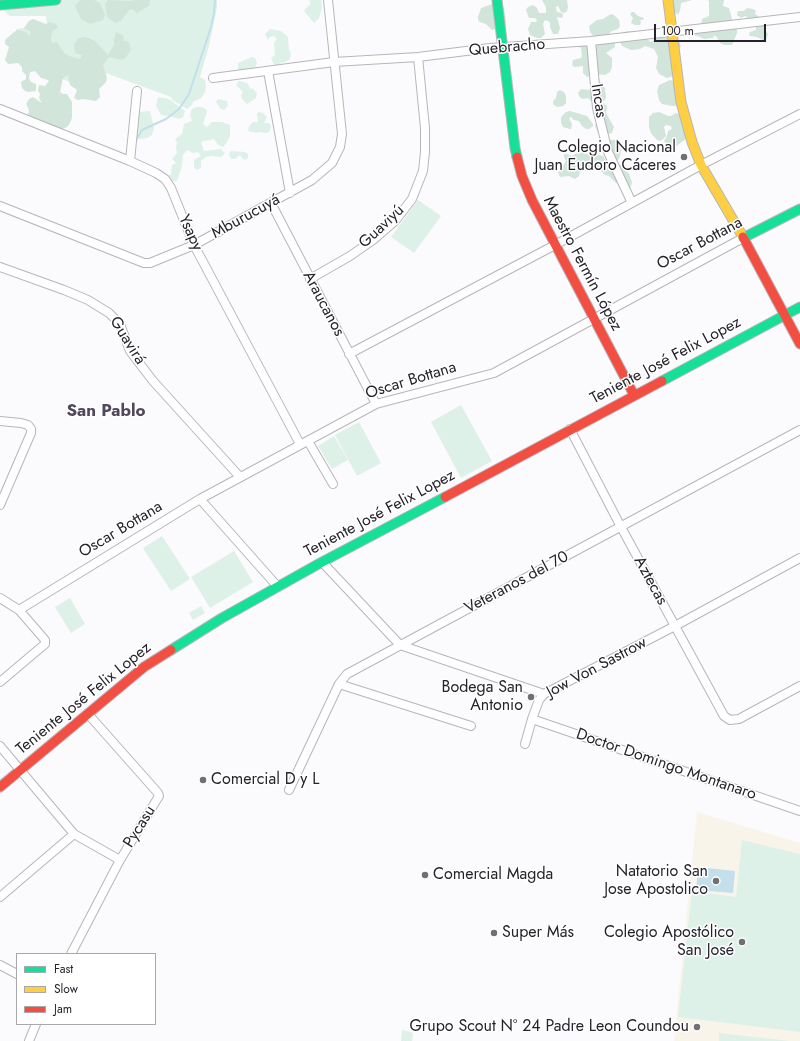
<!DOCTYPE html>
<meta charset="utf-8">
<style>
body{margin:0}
#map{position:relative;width:800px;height:1041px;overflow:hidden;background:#fbfafd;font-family:Jost,sans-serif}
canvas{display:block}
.legend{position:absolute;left:16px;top:953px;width:140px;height:72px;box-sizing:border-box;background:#fff;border:1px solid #a8a7aa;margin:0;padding:5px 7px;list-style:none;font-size:12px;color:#26222b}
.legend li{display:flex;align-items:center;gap:8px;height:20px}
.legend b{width:20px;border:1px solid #a8a7aa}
.scale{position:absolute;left:654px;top:24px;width:112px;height:18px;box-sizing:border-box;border:2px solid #26222b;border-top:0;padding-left:5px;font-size:12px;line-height:14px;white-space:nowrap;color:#26222b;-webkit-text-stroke:3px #fff;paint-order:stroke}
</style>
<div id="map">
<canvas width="800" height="1041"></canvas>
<ul class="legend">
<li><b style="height:5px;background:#16e098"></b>Fast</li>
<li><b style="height:5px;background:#ffcf43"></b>Slow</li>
<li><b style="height:5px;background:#f24e42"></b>Jam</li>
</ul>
<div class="scale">100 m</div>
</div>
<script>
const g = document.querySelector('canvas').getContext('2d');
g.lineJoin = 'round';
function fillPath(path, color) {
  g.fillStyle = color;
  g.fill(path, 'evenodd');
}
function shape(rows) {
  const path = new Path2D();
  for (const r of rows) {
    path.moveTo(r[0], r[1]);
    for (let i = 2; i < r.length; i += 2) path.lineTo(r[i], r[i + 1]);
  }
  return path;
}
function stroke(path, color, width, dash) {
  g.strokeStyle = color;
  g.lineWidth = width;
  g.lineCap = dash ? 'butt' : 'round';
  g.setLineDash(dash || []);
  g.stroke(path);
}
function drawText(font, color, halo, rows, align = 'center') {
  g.font = font + ' Jost,sans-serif';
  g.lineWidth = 3;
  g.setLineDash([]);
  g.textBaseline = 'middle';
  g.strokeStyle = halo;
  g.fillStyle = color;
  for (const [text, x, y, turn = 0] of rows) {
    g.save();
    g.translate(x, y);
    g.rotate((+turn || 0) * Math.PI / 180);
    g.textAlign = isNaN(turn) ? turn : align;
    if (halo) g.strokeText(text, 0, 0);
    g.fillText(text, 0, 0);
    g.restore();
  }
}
fillPath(shape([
 [697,812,800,843,800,1041,674,1041]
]), '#f9f4ea');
fillPath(shape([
 [51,0,217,0,217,7,209,46,200,77,205,80,206,86,205,92,201,98,193,102,192,105,187,109,172,100,171,97,103,72,95,91,15,62,16,29,47,25,46,16,10,16,4,11,3,7],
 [308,0,321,0,322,8,319,18,314,23,304,11,307,7,310,5,310,1],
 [270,29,281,31,288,37,289,50,291,53,290,59,285,62,281,63,275,67,271,58,275,55,274,43,277,39,274,36,270,37,268,40,265,34],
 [252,57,255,58,257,63,254,70,238,72,238,63],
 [239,81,247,83,250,88,250,90,252,88,257,93,256,98,247,104,242,99,241,95,243,92,236,85],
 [158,97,169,99,185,111,183,117,179,119,170,116,161,115,156,106],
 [218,99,227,101,228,106,224,110,220,108,216,102],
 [196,107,202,107,207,110,206,115,203,124,207,127,212,122,222,122,230,125,230,136,227,142,223,147,218,145,214,139,201,142,204,151,221,149,225,153,221,157,212,156,206,157,201,161,201,168,196,170,194,166,194,160,201,156,198,152,193,153,187,150,183,155,182,166,177,181,170,182,169,176,171,174,172,165,176,163,172,159,177,153,176,147,177,142,175,139,182,134,184,124,192,121,190,115,192,109],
 [150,111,154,128,152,135,147,138,140,139,136,135,138,112],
 [259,112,263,113,267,117,264,123,269,123,271,127,270,131,267,133,259,132,257,133,248,131,249,126,253,122,258,122,257,114],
 [230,151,245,152,248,154,248,158,245,160,243,159,240,155,235,159,231,159,229,155],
 [418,200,441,216,414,253,391,237],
 [461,405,492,461,461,478,431,422],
 [359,422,381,463,357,476,335,435],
 [334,436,348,460,332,469,318,446],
 [162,536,190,579,171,591,143,548],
 [234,551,253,582,210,608,191,577],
 [70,598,85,624,71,633,55,607],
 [201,606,205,613,193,620,189,613],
 [742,840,800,854,800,1032,678,1017,692,891,736,897],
 [402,1030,411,1032,413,1034,412,1041,401,1041],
 [719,1033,790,1041,719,1041]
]), '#ddf1e8');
fillPath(shape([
 [80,0,94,0,100,3,105,15,103,20,90,24,81,19,75,6],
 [108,0,132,1,133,0,150,0,149,6,137,13,132,9,129,10,121,21,115,23,107,17,105,4],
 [542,0,567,0,568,7,567,11,564,13,561,12,558,6,556,7,557,12,562,13,563,16,562,18,557,17,560,28,558,34,553,34,550,27,550,22,545,20,543,24,545,34,541,38,537,38,530,35,528,29,531,22,536,22,537,20,535,18,529,18,526,10,528,7,533,5,537,8,539,13,546,13,546,7],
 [669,0,692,0,681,3,680,11,678,15,673,11],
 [708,0,724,0,723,6,729,8,732,19,732,22,737,30,737,33,732,45,724,45,720,43,716,36,713,36,714,38,712,38,704,39,698,36,687,34,686,33,701,26,702,19,709,16,709,2],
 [492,4,501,4,504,8,506,23,505,26,492,30,486,24,480,22,478,20,478,17,481,8],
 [747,8,753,9,756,11,755,14,763,19,765,25,764,28,768,34,766,40,763,40,757,37,750,36,749,35,750,32,756,30,756,26,748,18,745,16,741,18,737,15,738,11,744,11],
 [632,12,634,12,638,16,644,18,643,20,640,20,641,22,640,25,635,25,631,23,633,18,630,14],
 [611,14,614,15,619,20,620,26,618,29,612,31,608,35,594,37,590,32,589,26,597,20,603,19],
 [33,19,46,24,49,22,56,24,58,27,52,32,51,39,52,43,57,42,65,54,72,57,80,59,82,55,75,53,74,45,78,38,85,37,95,41,108,55,114,45,114,40,116,32,124,36,123,40,129,42,131,50,126,57,122,60,110,57,107,59,103,65,107,78,106,82,99,89,100,97,96,101,83,99,78,100,74,98,77,90,70,85,68,75,63,78,60,92,63,94,67,94,72,102,72,118,70,123,67,127,60,130,32,120,28,114,29,110,26,104,29,99,33,97,42,103,39,98,40,94,38,91,39,85,45,86,49,81,45,79,41,78,35,71,30,72,29,78,31,82,36,84,36,91,28,92,25,91,22,88,21,82,26,79,26,75,22,71,22,67,18,63,8,64,5,60,9,47,5,44,5,40,14,32,18,30,26,32,30,37,30,31,24,28,29,21],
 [627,31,637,32,651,42,653,41,654,38,662,34,679,41,681,47,679,48,676,75,667,78,659,74,656,68,658,57,654,49,645,46,640,49,631,50,622,46,619,40,622,34],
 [615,42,615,47,606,53,612,58,612,67,610,72,605,75,596,74,587,77,583,73,583,66,574,67,572,65,573,60,581,58,582,56,581,48,576,46],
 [670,80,673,81,681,99,675,106,672,106,662,104,659,100,657,91,659,85],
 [598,82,602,83,605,88,606,98,604,101,598,103,591,101,588,98,582,99,579,96,578,93,581,89,590,90],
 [560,90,564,92,566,96,566,103,563,106,557,107,553,104,553,101,556,98,557,92],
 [603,103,607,106,606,113,614,127,612,133,604,135,598,133,595,126,597,121,604,119,599,115,600,104],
 [570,111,587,116,593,124,593,126,589,129,586,129,582,126,579,121,574,120,571,117,569,118,572,124,571,129,570,129,563,127,561,123,561,117,566,112],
 [659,112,668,116,671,116,676,113,679,114,682,125,682,127,685,131,687,138,675,147,669,147,664,141,667,136,668,131,672,129,671,126,666,125,664,127,666,136,662,140,659,141,657,140,651,133,649,127,649,117,653,113],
 [609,140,615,140,620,145,621,152,619,159,616,161,605,156,603,150,603,144],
 [578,152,581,152,593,156,600,155,603,156,610,167,619,164,625,167,629,174,632,182,630,189,629,189,616,183,609,176,605,175,599,169,594,167,589,170,580,172,579,176,575,179,569,176,560,177,558,172,561,169,566,161,564,157,564,154,567,154,572,156]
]), '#d1e5da');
fillPath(shape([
 [698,867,735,871,733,893,696,890]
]), '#c2dfeb');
stroke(shape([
 [135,142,142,130,166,119,179,109,189,94,211,27,214,13,215,0]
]), '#c2dfeb', 2);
const street = shape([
 [591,41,597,108,608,152,632,203],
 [268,71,290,193],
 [213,78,334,62,418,57,490,48,591,41,800,17],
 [0,109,130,161,156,173,165,179,171,188,194,245,300,444],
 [130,161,137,91],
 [271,203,376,404],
 [0,206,144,263,150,263,194,245,312,180,332,163,340,147,342,134,328,0],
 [0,267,64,290,88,300,109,313,120,324,130,351,153,381,240,477],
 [310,279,350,256,373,240,395,221,412,199,423,171,425,152,425,128,418,57],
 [349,354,555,245,701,165,800,114],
 [0,421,21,423,28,425,31,429,31,433,0,505],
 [570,429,621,527,724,716,730,720,739,719,800,686],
 [308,441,333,484],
 [200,499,278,587],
 [322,562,400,645,544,694],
 [0,598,19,610,45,640,45,644,0,682],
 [19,610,200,499,376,404,494,373,743,238],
 [339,684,471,726],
 [532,719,800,811],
 [525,744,532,719,539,700,544,694,675,626,800,558],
 [0,746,74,834,120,860],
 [289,790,339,684,347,674,800,430],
 [0,897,74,834],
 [71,954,120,860,159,796,158,793,88,714],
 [0,965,17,974],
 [29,1041,36,1024]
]);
const fast = shape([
 [497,0,515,148,517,157],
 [0,5,56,0],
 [743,238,800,209],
 [662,381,800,307],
 [171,650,222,618,322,562,445,497]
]);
const slow = shape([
 [668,0,681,102,692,142,701,165,743,237]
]);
const jam = shape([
 [517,157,522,176,532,200,634,395],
 [743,237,800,344],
 [445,497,662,381],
 [0,787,144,667,171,650]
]);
stroke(street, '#b7b5ba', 10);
stroke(fast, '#b7b5ba', 11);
stroke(slow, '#b7b5ba', 11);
stroke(jam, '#b7b5ba', 11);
stroke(street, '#fefeff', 8);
stroke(fast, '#16e098', 9);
stroke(slow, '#ffcf43', 9);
stroke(jam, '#f24e42', 9);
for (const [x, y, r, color] of [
 [684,157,4,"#716e74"],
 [531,697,4,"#716e74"],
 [203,780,4,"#716e74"],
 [425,875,4,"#716e74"],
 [716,881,4,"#716e74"],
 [494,933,4,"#716e74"],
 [742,942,4,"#716e74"],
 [697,1027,4,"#716e74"]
]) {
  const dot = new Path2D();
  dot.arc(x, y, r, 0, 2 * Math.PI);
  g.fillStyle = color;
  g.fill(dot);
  stroke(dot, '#fff', 1.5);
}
drawText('16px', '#26222b', '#fff', [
 ["Quebracho",507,48,-5],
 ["Incas",598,101,81],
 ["Mburucuyá",246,217,-29],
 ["Guaviyú",382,227,-43],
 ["Ysapy",190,233,66],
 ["Oscar Bottana",700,244,-28],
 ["Maestro Fermín López",582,264,62],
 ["Araucanos",323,304,62],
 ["Guavirá",127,341,58],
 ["Teniente José Felix Lopez",666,361,-28],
 ["Oscar Bottana",411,381,-17],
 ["Teniente José Felix Lopez",380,514,-28],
 ["Oscar Bottana",121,530,-31],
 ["Aztecas",650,581,61],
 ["Veteranos del 70",517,583,-28],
 ["Jow Von Sastrow",597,668,-28],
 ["Teniente José Felix Lopez",84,699,-39],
 ["Doctor Domingo Montanaro",666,765,19],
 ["Pycasu",140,827,-58]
]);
drawText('16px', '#26222b', '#fff', [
 ["Colegio Nacional",676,148],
 ["Juan Eudoro Cáceres",676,166],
 ["Bodega San",523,688],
 ["Antonio",523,706],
 ["Comercial D y L",211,780,"left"],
 ["Natatorio San",708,872],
 ["Jose Apostolico",708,890],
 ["Comercial Magda",433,875,"left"],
 ["Super Más",502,933,"left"],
 ["Colegio Apostólico",734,933],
 ["San José",734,951],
 ["Grupo Scout N° 24 Padre Leon Coundou",689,1027]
], 'right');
drawText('bold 17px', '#51485d', '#fff', [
 ["San Pablo",106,412]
]);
</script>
